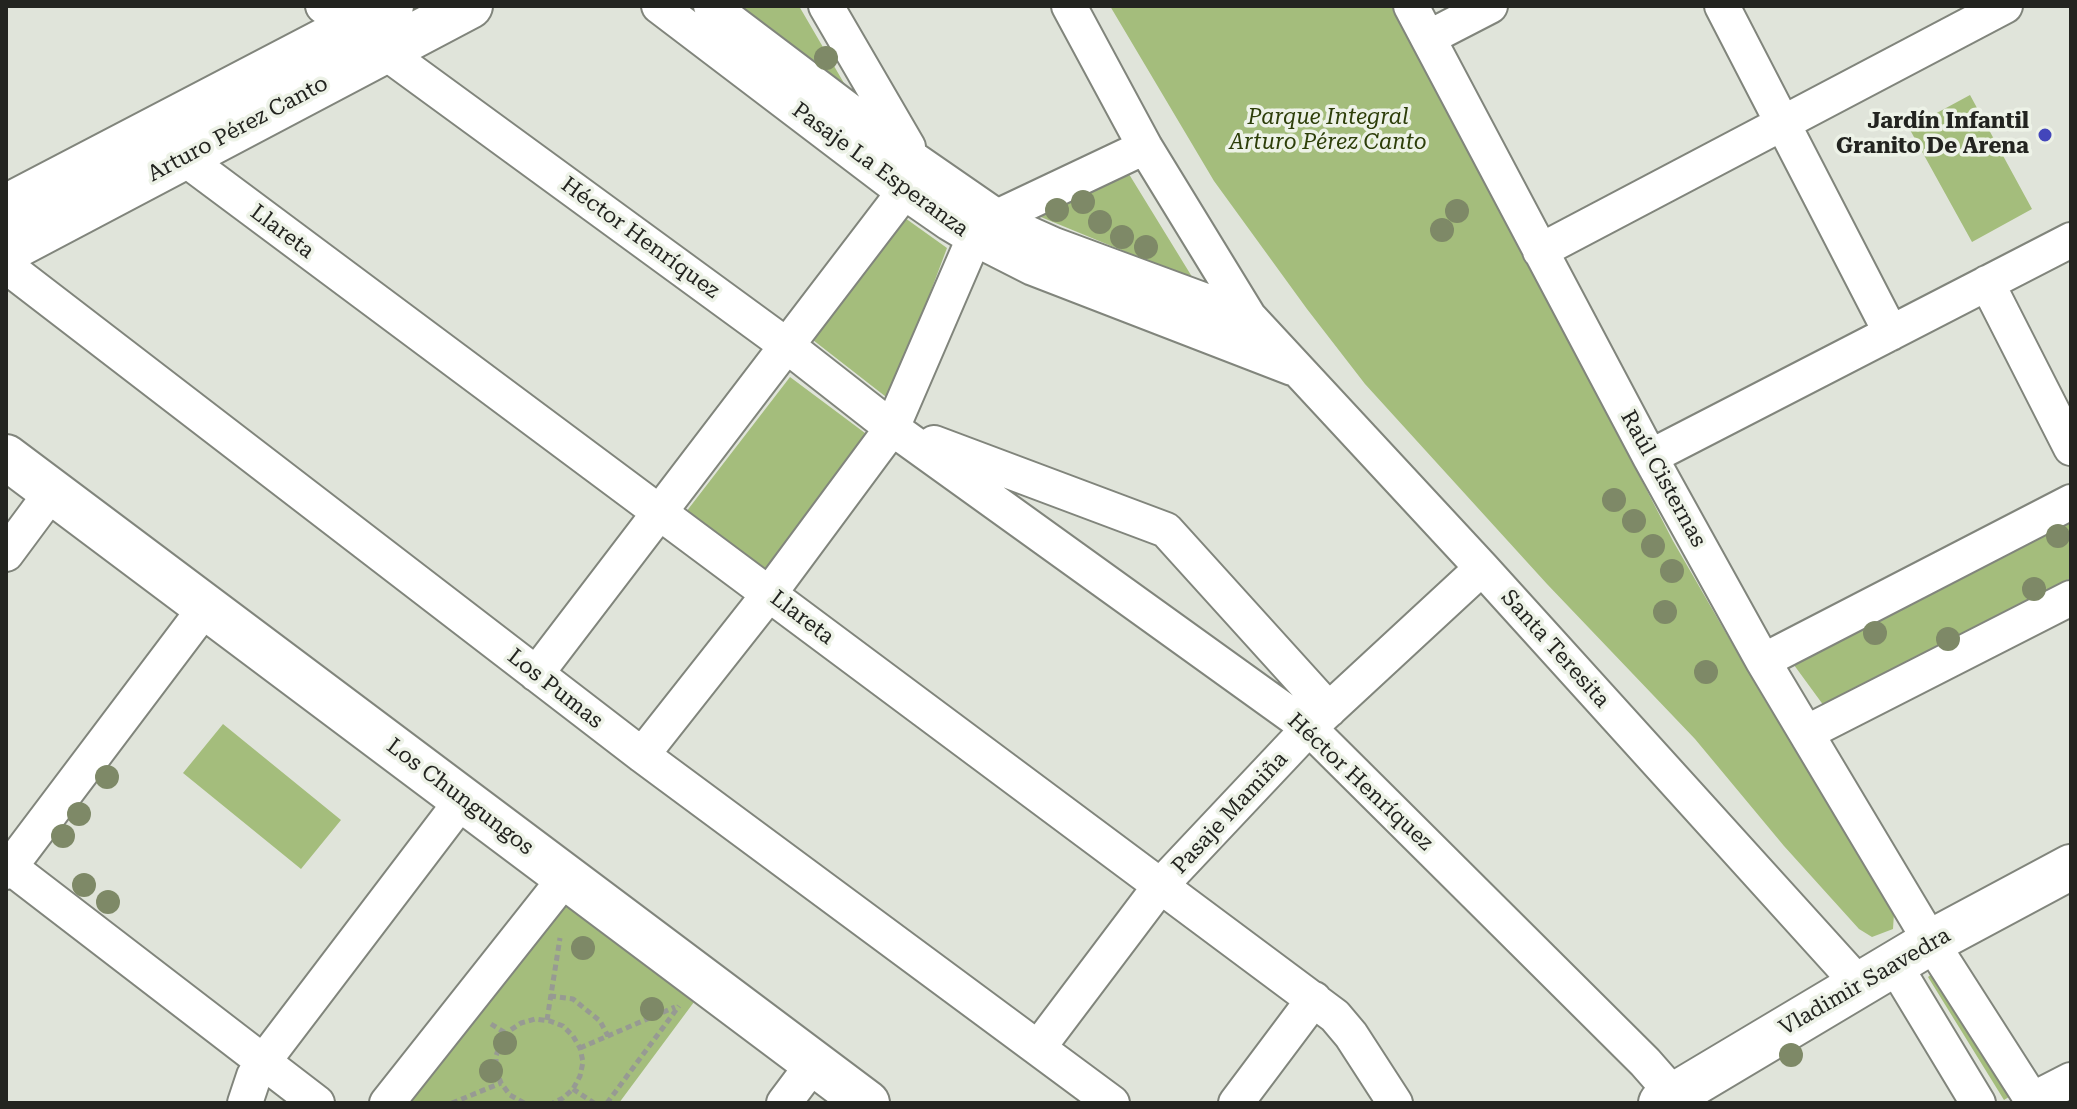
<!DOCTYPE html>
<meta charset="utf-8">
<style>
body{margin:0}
#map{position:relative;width:2077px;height:1109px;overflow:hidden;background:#e0e4da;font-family:"Roboto Serif",serif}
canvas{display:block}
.frame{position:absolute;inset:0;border:8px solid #232420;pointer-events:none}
</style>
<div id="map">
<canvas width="2077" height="1109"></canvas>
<div class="frame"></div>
</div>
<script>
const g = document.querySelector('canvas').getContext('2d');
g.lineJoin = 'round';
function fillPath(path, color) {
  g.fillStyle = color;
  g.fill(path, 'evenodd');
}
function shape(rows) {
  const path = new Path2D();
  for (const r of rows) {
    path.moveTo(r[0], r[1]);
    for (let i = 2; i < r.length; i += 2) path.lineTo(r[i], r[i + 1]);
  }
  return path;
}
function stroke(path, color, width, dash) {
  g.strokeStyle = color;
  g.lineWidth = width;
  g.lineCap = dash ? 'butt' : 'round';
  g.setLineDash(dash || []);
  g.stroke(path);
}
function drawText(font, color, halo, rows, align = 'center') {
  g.font = font + ' "Roboto Serif",serif';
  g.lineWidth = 7;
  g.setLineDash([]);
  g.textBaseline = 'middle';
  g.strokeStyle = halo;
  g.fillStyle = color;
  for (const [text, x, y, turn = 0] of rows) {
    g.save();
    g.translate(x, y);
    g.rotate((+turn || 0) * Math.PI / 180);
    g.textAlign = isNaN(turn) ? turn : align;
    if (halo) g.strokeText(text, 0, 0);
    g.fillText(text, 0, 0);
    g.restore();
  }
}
fillPath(shape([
 [724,6,799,6,855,102],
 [1110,6,1402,6,1580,361,1673,541,1764,699,1805,764,1894,913,1893,929,1872,937,1859,929,1784,846,1695,739,1547,584,1365,384,1307,309,1214,181],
 [1970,95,2032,209,1972,242,1909,128],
 [1124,166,1194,280,1036,215],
 [905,218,947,248,890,400,813,340],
 [790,377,869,436,766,572,686,512],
 [2071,522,2071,578,1824,706,1794,665],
 [223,724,341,820,301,869,183,773],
 [562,903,694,1002,619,1103,406,1103],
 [1934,972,2012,1095,2004,1100,1928,977]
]), '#a4bd7c');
const street = shape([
 [323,6,352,26],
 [659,6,897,187,949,223,974,238,1033,268,1292,368],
 [711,6,916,161,997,217,1025,232,1054,245,1249,317],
 [826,6,908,147],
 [1069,6,1145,147,1249,317,1482,568,1859,984],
 [1411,6,1650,457,1763,661,1931,942,2034,1103],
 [1722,6,1891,333],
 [1428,38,1490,6],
 [385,52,786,345,892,428,1309,728,1645,1062,1674,1095],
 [184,158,1335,1016,1351,1035,1395,1103],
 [997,217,1145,147],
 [1540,251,2005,6],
 [6,266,642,755,1112,1103],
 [1987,283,2071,448],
 [934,443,1166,530,1329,710],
 [1650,457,2071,240],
 [6,554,52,492],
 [1763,661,2071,502],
 [536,674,904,192],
 [1806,733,2071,598],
 [642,755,769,594,892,428,974,238],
 [6,864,317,1103],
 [6,872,206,607],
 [1894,964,1978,1103],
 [1038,1048,1161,885,1309,728,1482,568],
 [2032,1100,2071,1080],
 [245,1103,254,1076,263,1062,463,799],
 [387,1103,566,877],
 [784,1103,814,1063],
 [1236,1103,1314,999]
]);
const secondary = shape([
 [6,207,391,6],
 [6,251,470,6],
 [6,457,867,1103],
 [1661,1103,1931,942,2071,867]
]);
stroke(street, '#81857c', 38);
stroke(secondary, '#81857c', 48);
stroke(shape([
 [550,996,573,999,600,1021,608,1036],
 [547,1020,560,938],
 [491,1024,507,1034],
 [580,1048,675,1007],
 [573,1089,594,1103],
 [452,1103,501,1083],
 [524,1103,510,1095,501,1083,496,1070,496,1056,501,1042,509,1031,521,1023,535,1019,550,1021,563,1026,573,1036,580,1048,583,1062,580,1076,573,1089,563,1098,553,1103],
 [607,1103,679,1006]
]), '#979a93', 5, [6, 4]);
stroke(street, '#fff', 34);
stroke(secondary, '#fff', 44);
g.fillStyle = '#7e8967';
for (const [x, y] of [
 [826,58],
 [1083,202],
 [1057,210],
 [1457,211],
 [1100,222],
 [1442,230],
 [1122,237],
 [1146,247],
 [1614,500],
 [1634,521],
 [2058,536],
 [1653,546],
 [1672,571],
 [2034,589],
 [1665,612],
 [1875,633],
 [1948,639],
 [1706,672],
 [107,777],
 [79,814],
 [63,836],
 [84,885],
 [108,902],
 [583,948],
 [652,1009],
 [505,1043],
 [1791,1055],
 [491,1071]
]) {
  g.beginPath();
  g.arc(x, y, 12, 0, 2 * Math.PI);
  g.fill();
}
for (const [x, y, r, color] of [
 [2045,135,8,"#4346bb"]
]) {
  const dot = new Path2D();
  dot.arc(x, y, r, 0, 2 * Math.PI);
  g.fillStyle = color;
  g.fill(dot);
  stroke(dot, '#edf2e7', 3);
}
drawText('italic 22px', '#2d3e09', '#edf2e7', [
 ["Parque Integral",1328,118],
 ["Arturo Pérez Canto",1328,143]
]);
drawText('bold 22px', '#232420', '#edf2e7', [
 ["Jardín Infantil",2029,122],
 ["Granito De Arena",2029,147]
], 'right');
drawText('22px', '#232420', '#edf2e7', [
 ["Arturo Pérez Canto",238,129,-28],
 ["Pasaje La Esperanza",880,170,36],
 ["Llareta",282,232,37],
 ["Héctor Henríquez",640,238,36],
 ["Raúl Cisternas",1663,479,61],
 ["Llareta",802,618,37],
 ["Santa Teresita",1555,649,48],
 ["Los Pumas",555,689,38],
 ["Héctor Henríquez",1360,782,43],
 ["Los Chungungos",460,797,37],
 ["Pasaje Mamiña",1230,813,-47],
 ["Vladimir Saavedra",1865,982,-30]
]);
</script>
